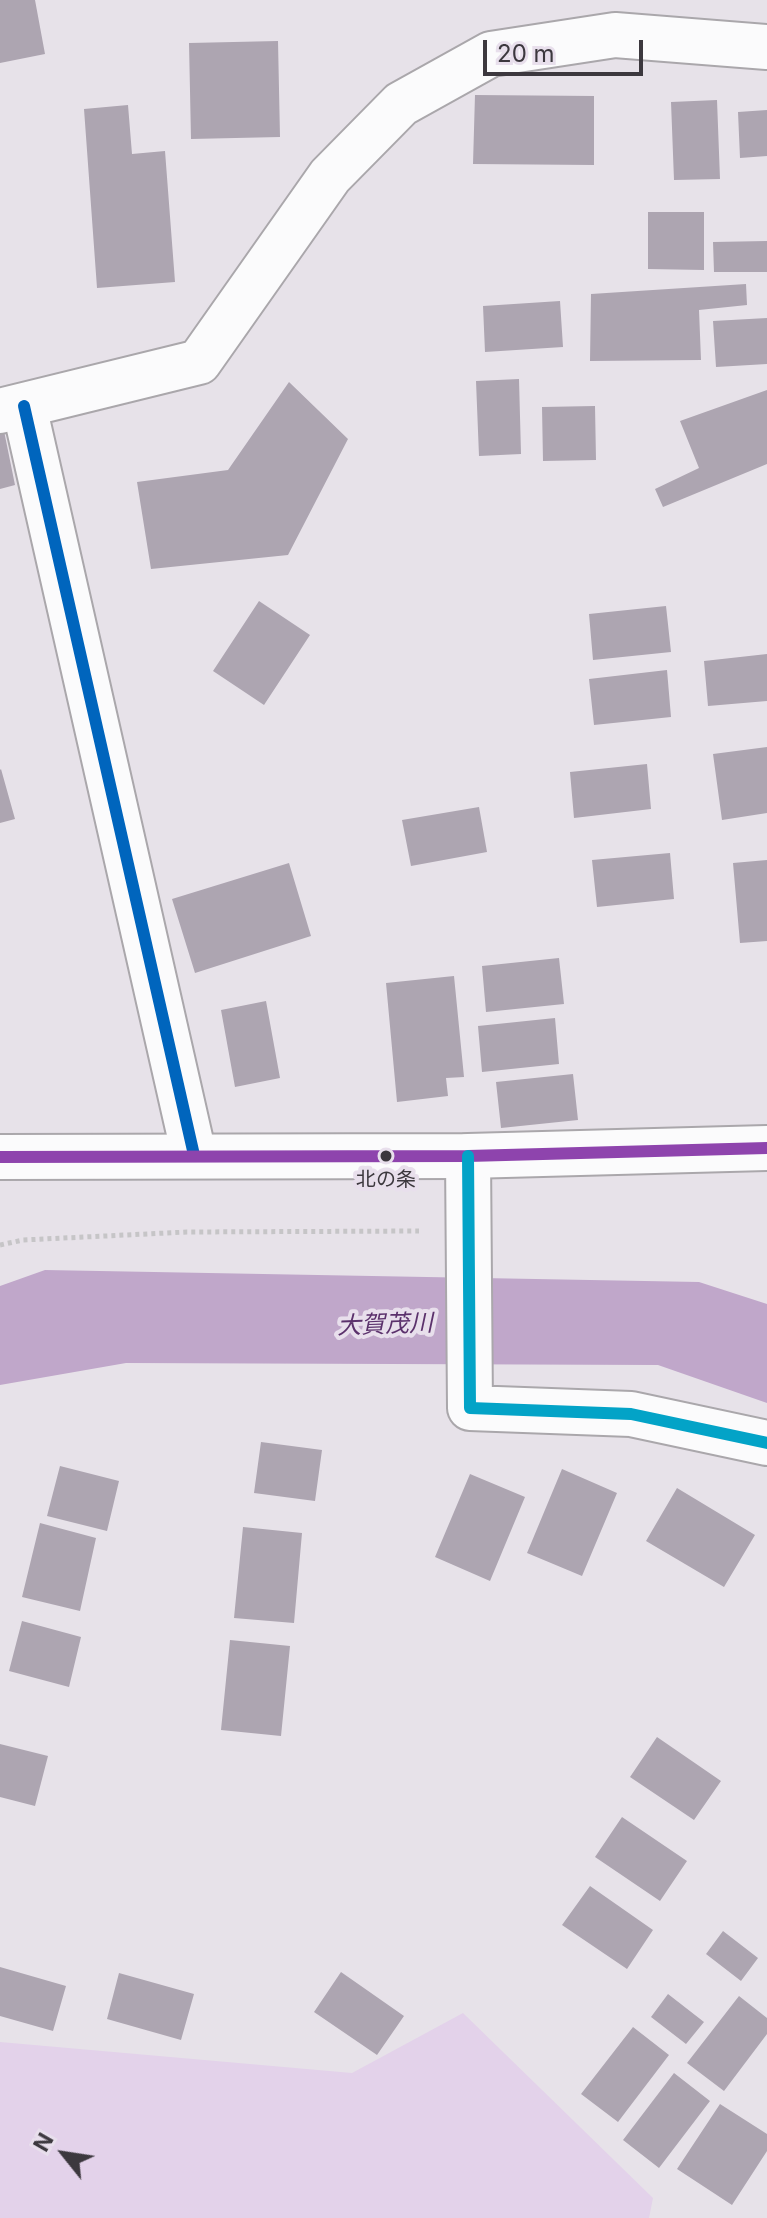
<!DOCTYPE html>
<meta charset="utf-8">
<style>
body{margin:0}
#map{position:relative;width:767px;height:2218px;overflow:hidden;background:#e7e2e9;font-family:Inter,sans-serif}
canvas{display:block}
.north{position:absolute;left:24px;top:2114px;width:80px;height:80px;-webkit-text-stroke:6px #e8dfec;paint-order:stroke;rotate:300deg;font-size:22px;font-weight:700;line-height:32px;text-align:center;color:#3c383e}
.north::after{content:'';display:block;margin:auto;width:28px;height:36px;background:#3c383e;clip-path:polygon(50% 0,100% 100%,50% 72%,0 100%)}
.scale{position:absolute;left:483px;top:40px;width:160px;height:36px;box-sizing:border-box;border:4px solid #3c383e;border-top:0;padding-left:10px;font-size:24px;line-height:28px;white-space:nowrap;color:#3c383e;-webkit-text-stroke:6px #e8dfec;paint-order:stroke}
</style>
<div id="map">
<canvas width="767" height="2218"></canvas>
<div class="north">N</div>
<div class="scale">20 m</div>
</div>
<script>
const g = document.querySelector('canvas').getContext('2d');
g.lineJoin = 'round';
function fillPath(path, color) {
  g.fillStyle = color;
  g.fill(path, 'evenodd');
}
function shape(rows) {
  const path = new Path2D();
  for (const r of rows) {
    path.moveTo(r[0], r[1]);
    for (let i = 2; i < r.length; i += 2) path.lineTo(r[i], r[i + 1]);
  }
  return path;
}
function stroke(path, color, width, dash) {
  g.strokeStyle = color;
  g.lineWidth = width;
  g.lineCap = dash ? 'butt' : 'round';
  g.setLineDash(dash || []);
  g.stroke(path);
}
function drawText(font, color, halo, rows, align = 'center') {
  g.font = font + ' Inter,"Noto Sans JP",sans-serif';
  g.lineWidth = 8;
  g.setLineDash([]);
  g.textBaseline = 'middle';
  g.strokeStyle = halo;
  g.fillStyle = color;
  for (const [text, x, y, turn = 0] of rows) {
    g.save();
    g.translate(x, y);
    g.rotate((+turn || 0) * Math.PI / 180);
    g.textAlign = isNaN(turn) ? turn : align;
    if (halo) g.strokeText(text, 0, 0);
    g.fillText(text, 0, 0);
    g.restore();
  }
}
fillPath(shape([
 [463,2013,653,2198,649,2218,0,2218,0,2042,352,2073]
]), '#e3d2ea');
fillPath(shape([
 [45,1270,699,1282,767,1304,767,1403,658,1365,126,1363,0,1385,0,1286]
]), '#c0a7ca');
fillPath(shape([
 [0,0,35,0,45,54,0,63],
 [278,41,280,137,191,139,189,43],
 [475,95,594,96,594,165,473,164],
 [717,100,720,179,674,180,671,102],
 [128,105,132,154,165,151,175,282,97,288,84,109],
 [767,110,767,156,740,158,738,112],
 [648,212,704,212,704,270,648,269],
 [767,241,767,272,714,272,713,242],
 [746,284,747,305,699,310,701,360,590,361,591,294],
 [560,301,563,347,485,352,483,306],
 [767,318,767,364,716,367,713,321],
 [519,379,521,454,479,456,476,381],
 [289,382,348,439,288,555,151,569,137,482,228,470],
 [767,390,767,464,663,507,655,489,699,468,680,421],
 [595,406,596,460,543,461,542,407],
 [0,426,3,426,15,485,0,489],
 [259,601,310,635,264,705,213,671],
 [666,606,671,652,593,660,589,614],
 [767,654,767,701,708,706,704,661],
 [667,670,671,717,594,725,589,679],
 [767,747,767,813,722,820,713,754],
 [647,764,651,809,574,818,570,772],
 [1,769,15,819,0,823,0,770],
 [479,807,487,852,411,866,402,820],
 [670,853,674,899,597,907,592,860],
 [767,860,767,941,740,943,733,863],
 [289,863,311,936,195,973,172,899],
 [559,958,564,1004,486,1012,482,966],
 [454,976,464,1077,446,1078,448,1096,397,1102,386,983],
 [266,1001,280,1078,235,1087,221,1010],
 [555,1018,559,1064,482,1072,478,1026],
 [573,1074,578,1120,501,1128,496,1082],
 [261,1442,322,1450,315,1501,254,1493],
 [60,1466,119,1481,107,1531,47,1516],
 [562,1469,617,1493,582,1576,527,1553],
 [470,1474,525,1497,490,1581,435,1557],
 [677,1488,755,1535,724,1587,646,1541],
 [40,1523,96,1538,80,1611,22,1597],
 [243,1527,302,1533,294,1623,234,1618],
 [22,1621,81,1637,69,1687,9,1671],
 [230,1640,290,1646,281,1736,221,1730],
 [657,1737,721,1781,694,1820,630,1777],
 [0,1744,48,1756,35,1806,0,1797],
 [622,1817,687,1861,660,1901,595,1857],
 [590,1886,653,1930,627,1969,562,1925],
 [723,1931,758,1958,741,1981,706,1954],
 [0,1967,66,1986,53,2031,0,2016],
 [341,1972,404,2016,377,2055,314,2012],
 [119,1973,194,1994,181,2040,107,2019],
 [668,1994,704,2022,686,2044,651,2017],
 [739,1996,767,2018,767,2034,724,2091,687,2063],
 [633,2027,669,2055,618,2122,581,2094],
 [674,2073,710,2101,659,2168,623,2140],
 [720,2104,767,2134,767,2151,732,2205,677,2169]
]), '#ada5b1');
const minor = shape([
 [24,406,194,1155],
 [0,411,199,362,330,176,401,104,491,54,615,35,767,47],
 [468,1156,470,1408,631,1414,767,1443]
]);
const trunk = shape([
 [0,1157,468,1156,767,1148]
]);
stroke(minor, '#aaa7ab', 48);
stroke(trunk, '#aaa7ab', 48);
stroke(shape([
 [0,1245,23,1240,187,1232,419,1231]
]), '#c6c5c7', 5, [4, 4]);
stroke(minor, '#fbfbfc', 44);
stroke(trunk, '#fbfbfc', 44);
stroke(shape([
 [24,406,194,1155]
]), '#0065bd', 12);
stroke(shape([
 [0,1157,468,1156,767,1148]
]), '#8e44ad', 12);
stroke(shape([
 [468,1156,470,1408,631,1414,767,1443]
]), '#03a3c7', 12);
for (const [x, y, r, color] of [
 [386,1156,7,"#3c383e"]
]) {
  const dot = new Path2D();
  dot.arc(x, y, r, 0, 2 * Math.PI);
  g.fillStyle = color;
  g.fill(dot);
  stroke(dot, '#e8dfec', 3);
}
drawText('20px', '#3c383e', '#e8dfec', [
 ["北の条",386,1180]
]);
drawText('italic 24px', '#5b316c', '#e8dfec', [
 ["大賀茂川",385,1325,-2]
]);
</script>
